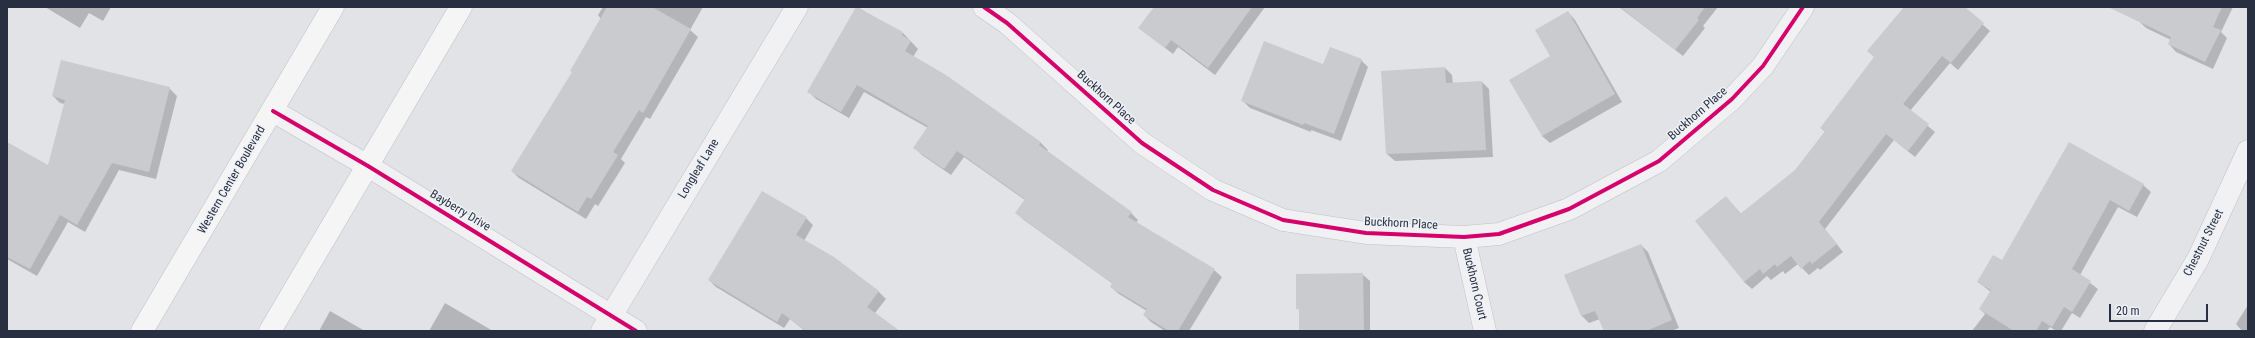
<!DOCTYPE html>
<style>
body{margin:0}
#map{position:relative;width:2255px;height:338px;overflow:hidden;background:#e1e3e7;font-family:"Roboto Condensed",sans-serif}
canvas{display:block}
.frame{position:absolute;inset:0;border:8px solid #272f40;pointer-events:none}
.scale{position:absolute;left:2109px;top:304px;width:99px;height:18px;box-sizing:border-box;border:2px solid #272f40;border-top:0;padding-left:5px;font-size:12px;line-height:14px;white-space:nowrap;color:#272f40;-webkit-text-stroke:3px #eef1f6;paint-order:stroke}
</style>
<div id="map">
<canvas width="2255" height="338"></canvas>
<div class="frame"></div>
<div class="scale">20 m</div>
</div>
<script>
const g = document.querySelector('canvas').getContext('2d');
g.lineJoin = 'round';
function fillPath(path, color) {
  g.fillStyle = color;
  g.fill(path, 'evenodd');
}
function shape(rows) {
  const path = new Path2D();
  for (const r of rows) {
    path.moveTo(r[0], r[1]);
    for (let i = 2; i < r.length; i += 2) path.lineTo(r[i], r[i + 1]);
  }
  return path;
}
function stroke(path, color, width, dash) {
  g.strokeStyle = color;
  g.lineWidth = width;
  g.lineCap = dash ? 'butt' : 'round';
  g.setLineDash(dash || []);
  g.stroke(path);
}
function drawText(font, color, halo, rows, align = 'center') {
  g.font = font + ' "Roboto Condensed",sans-serif';
  g.lineWidth = 3;
  g.setLineDash([]);
  g.textBaseline = 'middle';
  g.strokeStyle = halo;
  g.fillStyle = color;
  for (const [text, x, y, turn = 0] of rows) {
    g.save();
    g.translate(x, y);
    g.rotate((+turn || 0) * Math.PI / 180);
    g.textAlign = isNaN(turn) ? turn : align;
    if (halo) g.strokeText(text, 0, 0);
    g.fillText(text, 0, 0);
    g.restore();
  }
}
fillPath(shape([
 [45,7,111,7,103,21,89,13,80,28],
 [603,7,703,7,690,30,698,37,650,119,646,117,621,159,625,163,598,206,595,204,586,219,519,178,512,171,573,72,601,19,598,15],
 [857,7,903,33,918,49,913,57,946,76,1041,143,1048,150,1047,151,1131,213,1138,220,1136,223,1214,270,1222,277,1189,331,1165,331,1151,322,1144,315,1147,311,1119,294,1111,287,1113,284,1024,220,1016,213,1025,200,964,157,951,175,922,155,915,148,928,128,864,92,849,118,816,99,809,92],
 [1155,7,1265,7,1215,75,1178,47,1173,54,1139,28],
 [1619,7,1718,7,1703,26,1705,28,1683,56],
 [1905,7,1963,7,1990,31,1958,70,1950,63,1910,111,1935,132,1915,157,1894,140,1825,229,1843,252,1820,270,1818,268,1809,275,1798,264,1785,274,1783,271,1771,280,1767,276,1752,289,1744,282,1726,197,1741,214,1796,170,1825,132,1821,128,1875,58],
 [2146,7,2233,7,2221,32,2227,38,2213,69,2176,52,2169,44,2171,40,2146,28,2139,21],
 [1568,12,1575,20,1622,102,1550,143,1542,136,1551,56],
 [1361,60,1368,67,1341,141,1311,130,1311,132,1250,108,1243,101,1323,65],
 [1445,68,1452,75,1453,84,1482,82,1489,89,1493,157,1395,161,1387,154,1382,72],
 [169,88,177,96,156,179,119,170,85,232,68,222,37,276,7,259,7,159,48,167,65,104,60,103,53,96],
 [2069,144,2143,185,2151,192,2137,217,2118,207,2080,275,2098,289,2080,318,2072,313,2061,331,2056,331,2050,327,2047,331,1972,331,1985,314,1980,309,1991,292,1978,282,2003,262],
 [806,218,813,225,804,241,878,291,886,299,875,313,899,331,805,331,790,319,784,328,716,287,709,280],
 [1641,245,1648,252,1679,328,1671,331,1605,331,1600,319,1589,323,1582,316,1566,276],
 [1362,274,1370,281,1370,331,1300,331,1300,311,1297,308],
 [445,303,493,331,429,331],
 [2248,305,2248,331,2242,331,2236,324],
 [330,311,365,331,319,331]
]), '#0003');
fillPath(shape([
 [607,7,652,7,691,29,643,113,639,110,613,152,618,155,591,199,587,197,578,212,511,171,572,72,570,71],
 [856,7,903,32,902,35,911,41,905,51,946,75,1041,142,1039,145,1132,212,1128,217,1215,269,1178,331,1169,331,1143,315,1147,309,1110,287,1112,283,1015,213,1025,199,957,151,944,169,913,148,928,126,857,85,841,112,807,92],
 [1154,7,1252,7,1208,68,1171,40,1165,48,1138,28],
 [1620,7,1705,7,1697,18,1699,20,1675,50],
 [1904,7,1965,7,1984,23,1951,63,1942,56,1903,104,1929,124,1908,151,1886,134,1819,222,1837,244,1812,264,1810,261,1801,269,1791,256,1777,267,1775,264,1763,274,1760,269,1744,282,1695,221,1726,196,1740,214,1795,170,1825,131,1820,128,1874,57,1867,51],
 [2108,7,2222,7,2213,27,2221,30,2205,62,2168,44,2171,37],
 [1568,11,1615,94,1542,136,1509,80,1550,56,1535,30],
 [1264,41,1323,64,1330,47,1362,59,1334,134,1304,123,1303,125,1241,101],
 [61,60,170,87,149,172,112,163,77,225,60,215,30,269,7,257,7,142,48,165,65,100,52,96],
 [1445,67,1446,83,1482,81,1486,150,1386,154,1381,71],
 [2069,142,2144,184,2129,211,2110,200,2072,269,2091,281,2072,312,2064,307,2052,327,2042,321,2036,331,2014,331,1979,309,1991,290,1977,282,1993,255,2002,260],
 [762,191,807,217,796,235,834,257,879,291,867,307,900,331,806,331,782,313,777,322,708,280],
 [1641,244,1672,320,1646,331,1604,331,1595,311,1581,316,1564,275],
 [1363,273,1364,331,1299,331,1299,309,1296,309,1296,274]
]), '#c9cbcf');
const minor = shape([
 [984,7,1007,23,1142,143,1213,190,1283,220,1366,233,1464,237,1499,234,1569,209,1659,161,1732,99,1763,66,1803,7],
 [273,111,368,166,636,331],
 [1464,237,1485,331],
 [602,331,797,7],
 [2155,331,2198,259,2248,151]
]);
const major = shape([
 [142,331,333,7],
 [270,331,461,7]
]);
stroke(minor, '#bfc1c5', 23);
stroke(major, '#bdc0c5', 23);
stroke(minor, '#f1f1f3', 22);
stroke(major, '#f5f5f6', 22);
stroke(shape([
 [984,7,1007,23,1142,143,1213,190,1283,220,1366,233,1464,237,1499,234,1569,209,1659,161,1732,99,1763,66,1803,7],
 [273,111,368,166,636,331]
]), '#d6006c', 4);
drawText('12px', '#272f40', '#eef1f6', [
 ["Buckhorn Place",1106,98,42],
 ["Buckhorn Place",1698,114,-41],
 ["Longleaf Lane",699,169,-59],
 ["Western Center Boulevard",232,180,-60],
 ["Bayberry Drive",460,211,31],
 ["Buckhorn Place",1401,224,3],
 ["Chestnut Street",2204,243,-63],
 ["Buckhorn Court",1474,284,77]
]);
</script>
